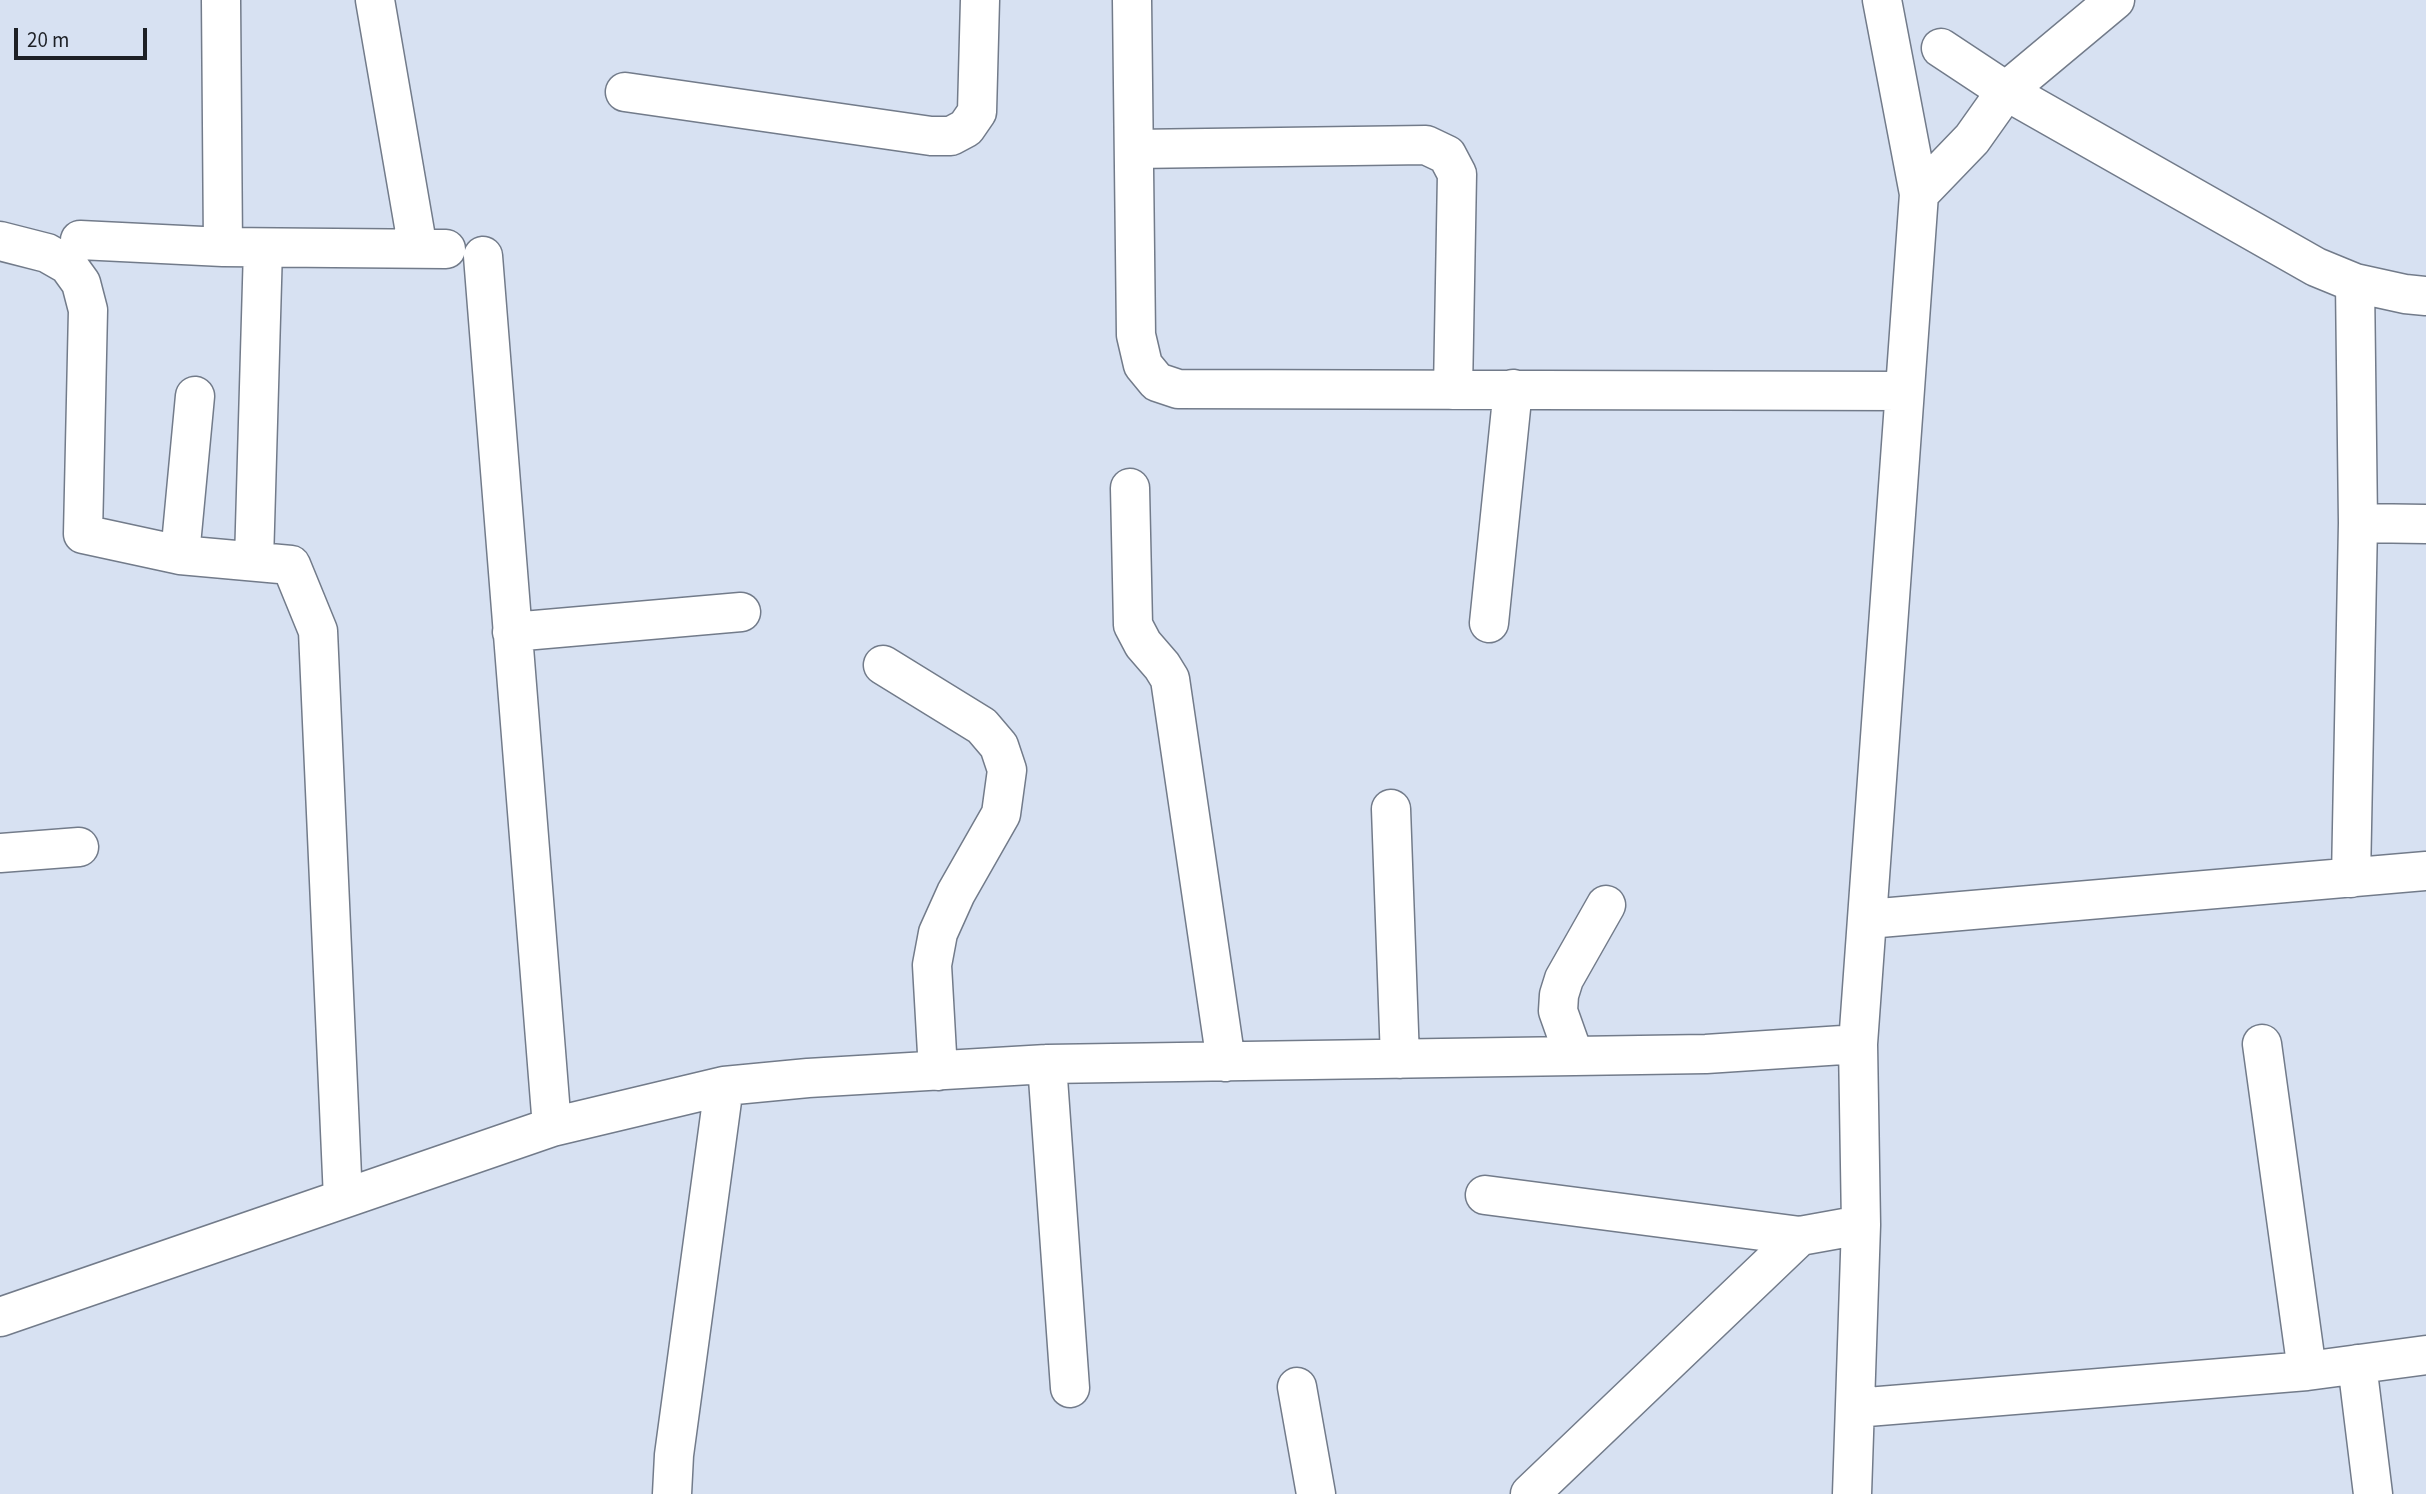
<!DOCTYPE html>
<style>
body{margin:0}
#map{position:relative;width:2426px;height:1494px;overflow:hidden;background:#d7e1f2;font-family:"Source Sans 3",sans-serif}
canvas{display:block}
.scale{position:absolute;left:14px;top:28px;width:133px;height:32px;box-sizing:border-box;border:4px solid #1d2026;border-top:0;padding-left:9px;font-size:21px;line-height:24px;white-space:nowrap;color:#1d2026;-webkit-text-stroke:5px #d7e1f2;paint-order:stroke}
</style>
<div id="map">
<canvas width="2426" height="1494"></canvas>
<div class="scale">20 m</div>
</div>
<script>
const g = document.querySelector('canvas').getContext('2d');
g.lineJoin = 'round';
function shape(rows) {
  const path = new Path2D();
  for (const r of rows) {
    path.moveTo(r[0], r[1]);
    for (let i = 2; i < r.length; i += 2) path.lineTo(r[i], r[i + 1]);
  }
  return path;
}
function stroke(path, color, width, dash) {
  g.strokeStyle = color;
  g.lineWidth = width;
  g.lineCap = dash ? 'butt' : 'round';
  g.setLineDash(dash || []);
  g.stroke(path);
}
const minor = shape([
 [221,0,223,247],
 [375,0,415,232],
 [1132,0,1136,335,1143,365,1157,382,1178,389,1904,391],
 [1882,0,1919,194],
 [1941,48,2006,91,2316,267,2355,283,2405,294,2426,296],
 [625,92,931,136,951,136,966,128,977,112,980,0],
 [1134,149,1426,145,1447,155,1457,174,1453,390],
 [80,240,223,247,446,249],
 [0,241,47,253,68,265,81,283,88,310,83,534,180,555,291,565,318,631,343,1199],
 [483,256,552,1127],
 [1130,488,1133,625,1143,644,1162,666,1170,679,1226,1062],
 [2358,523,2426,524],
 [180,555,195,396],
 [254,561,263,248],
 [1489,623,1513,389],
 [512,632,741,612],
 [883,665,982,726,999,746,1007,770,1001,814,956,893,938,933,932,965,938,1071],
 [1391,809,1400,1059],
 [0,853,79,847],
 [2351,878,2358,523,2355,283],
 [1868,919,2426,871],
 [2262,1044,2307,1371],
 [1574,1056,1558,1011,1559,995,1564,979,1606,905],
 [1047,1064,1070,1388],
 [1485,1195,1800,1236],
 [0,1317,552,1127,724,1086,808,1078,1047,1064,1706,1054,1858,1044],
 [2357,1364,2373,1494],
 [1297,1387,1316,1494],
 [1855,1408,2307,1371,2426,1355],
 [672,1494,674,1455,724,1086],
 [1530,1494,1800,1236,1861,1225],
 [1852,1494,1861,1225,1858,1044,1919,194,1972,139,2006,91,2115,0]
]);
stroke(minor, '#727b8a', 41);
stroke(minor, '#fff', 38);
</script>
